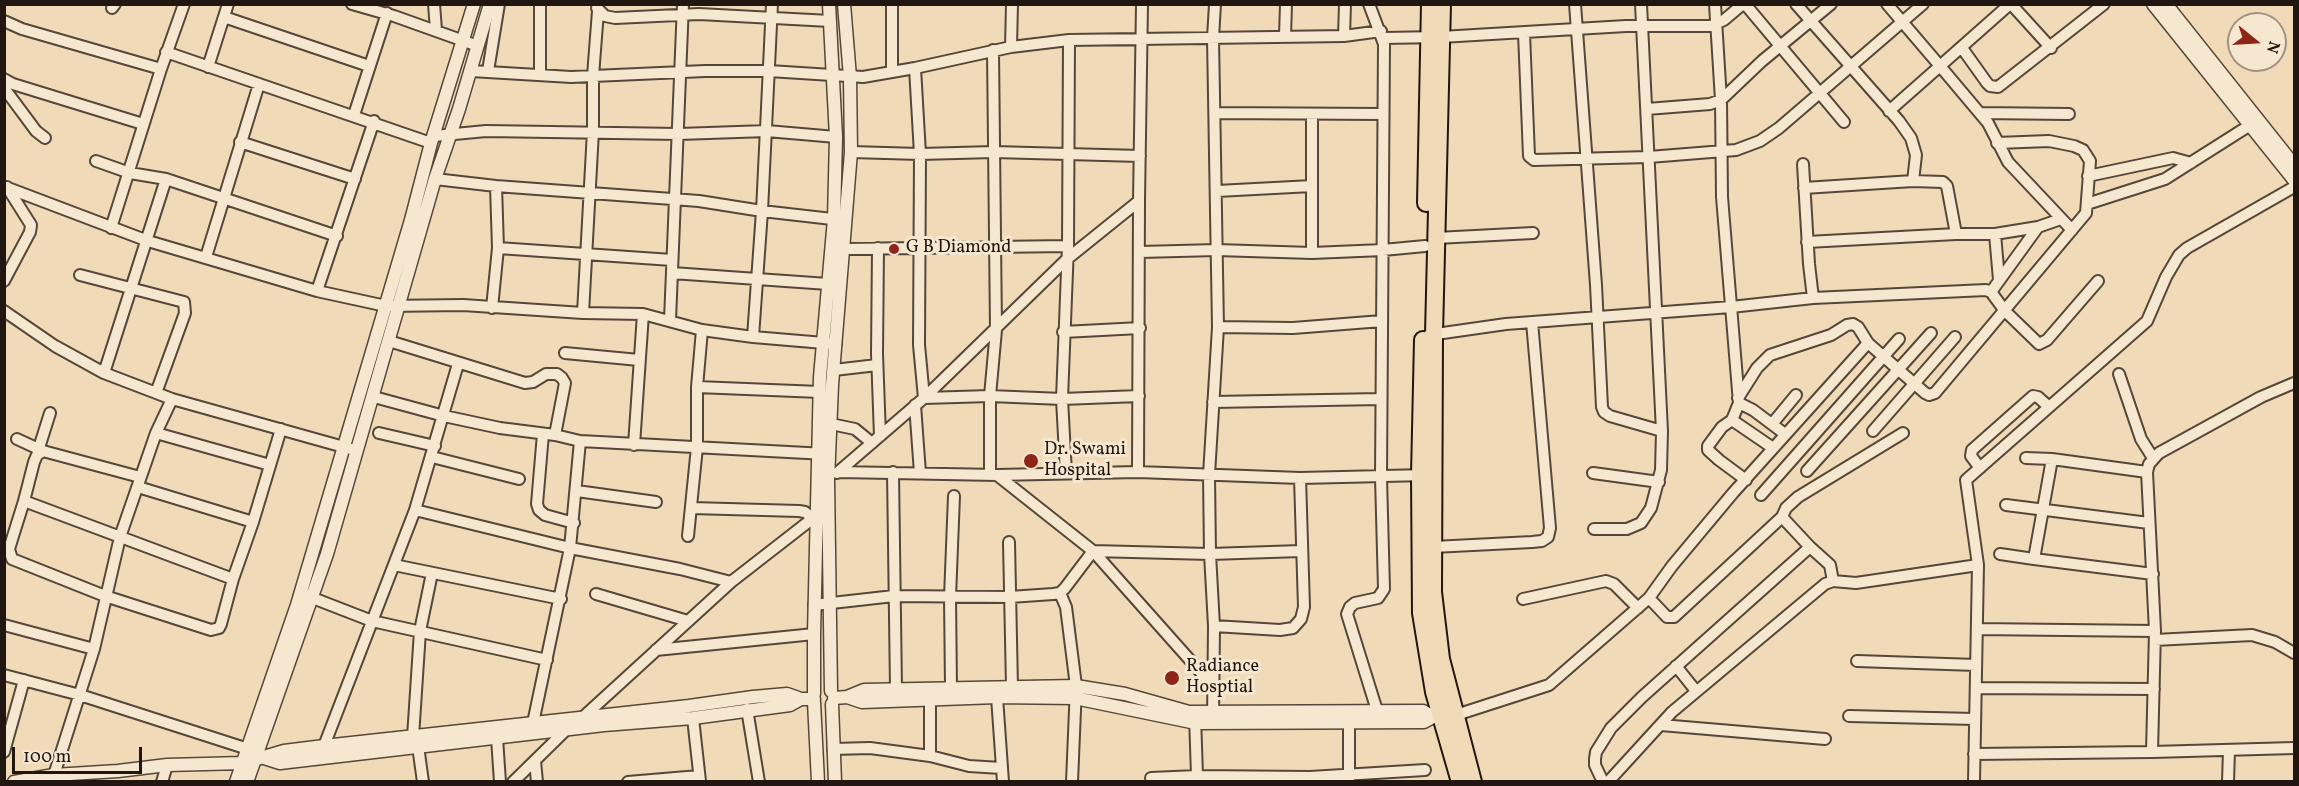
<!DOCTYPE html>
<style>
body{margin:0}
#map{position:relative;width:2299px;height:786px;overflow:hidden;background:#f1dab7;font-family:Vollkorn,serif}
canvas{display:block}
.frame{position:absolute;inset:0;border:6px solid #211610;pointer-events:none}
.north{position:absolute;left:2227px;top:12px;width:60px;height:60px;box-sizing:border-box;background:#f6e7d0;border:2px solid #a19383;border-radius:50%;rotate:108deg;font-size:16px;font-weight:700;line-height:24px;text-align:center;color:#211610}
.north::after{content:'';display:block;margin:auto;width:21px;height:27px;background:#8f2418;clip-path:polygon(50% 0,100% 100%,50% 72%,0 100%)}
.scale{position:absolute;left:12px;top:747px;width:130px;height:27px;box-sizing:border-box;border:3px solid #211610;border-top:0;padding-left:8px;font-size:18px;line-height:21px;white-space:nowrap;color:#211610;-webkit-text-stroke:4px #f6e7d0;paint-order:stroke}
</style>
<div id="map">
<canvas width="2299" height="786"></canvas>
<div class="frame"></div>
<div class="north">N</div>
<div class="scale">100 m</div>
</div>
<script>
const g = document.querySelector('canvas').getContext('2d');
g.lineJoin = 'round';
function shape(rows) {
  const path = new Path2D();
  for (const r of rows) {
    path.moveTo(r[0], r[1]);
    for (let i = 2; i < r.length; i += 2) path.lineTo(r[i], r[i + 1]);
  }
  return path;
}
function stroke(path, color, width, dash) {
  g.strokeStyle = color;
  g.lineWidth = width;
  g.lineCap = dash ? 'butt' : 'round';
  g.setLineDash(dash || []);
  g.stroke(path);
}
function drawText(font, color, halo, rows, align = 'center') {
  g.font = font + ' Vollkorn,serif';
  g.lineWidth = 6;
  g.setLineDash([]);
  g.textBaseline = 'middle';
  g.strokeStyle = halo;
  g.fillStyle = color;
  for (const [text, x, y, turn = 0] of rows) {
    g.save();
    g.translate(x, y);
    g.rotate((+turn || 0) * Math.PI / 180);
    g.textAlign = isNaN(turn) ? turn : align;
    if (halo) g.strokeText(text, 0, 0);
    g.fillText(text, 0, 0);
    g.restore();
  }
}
const minor = shape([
 [352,4,394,16,478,46],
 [434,4,436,30],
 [892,4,892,72],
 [1369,4,1384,44,1381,477,1384,589,1378,598,1355,603,1350,607,1347,614,1379,717],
 [1575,4,1596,285,1602,407,1604,412,1610,416,1662,431],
 [1715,4,1721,100,1722,197,1739,403,1732,420,1722,427,1708,446,1708,450,1719,460,1746,480],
 [1745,4,1844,122],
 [1796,4,1899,121,1911,138,1916,155,1913,181],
 [1887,4,1940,66,2010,4],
 [2011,4,2051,48],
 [112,8,115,4],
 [597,8,605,16,615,18,699,14,830,21],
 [224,17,369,66],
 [4,21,22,29,161,69],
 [1524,33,1529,156,1534,160,1649,157,1736,150,1760,141,1779,128,1923,4],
 [1285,36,1286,4],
 [1344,36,1345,4],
 [1383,38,1441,37,1626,26,1711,26,1724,20,1743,4],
 [1011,47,1012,4],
 [1962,48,1987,83,1990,86,1998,87,2104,4],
 [166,52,431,143],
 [208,67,228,4],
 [915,68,920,154,919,345,924,398,990,396,996,330,993,50],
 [471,71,571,77,705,71,769,71,863,77,915,68,1011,47,1069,40,1344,36,1381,31],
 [488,71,499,4],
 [540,75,540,4],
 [4,79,13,84,143,124],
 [4,88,36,131,45,138],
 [1647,109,1710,104,1721,100,1762,61,1831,4],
 [1889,111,1940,66,1988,123,2008,162,2072,230],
 [1215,113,1383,114],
 [1980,113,2069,114],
 [354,115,387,13],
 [434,136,486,131,679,134,767,131,836,137],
 [240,142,355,179],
 [851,152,920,154,994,152,1140,156],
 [96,161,130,173,166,179,337,236],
 [2088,176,2173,158,2191,163],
 [435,179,496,186,699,201,762,211,841,220],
 [8,188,148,241,317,291,386,306,463,305,583,313,643,314,702,330,753,337,836,344],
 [1804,188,1913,181,1943,182,1947,186,1956,234],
 [1217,191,1312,186],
 [2087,204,2165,179,2255,122],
 [111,228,161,69,184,4],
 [1995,234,1999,280],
 [1436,238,1533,233],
 [1807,242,1956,234,1995,234,2038,227,2061,219],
 [498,248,672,260],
 [878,248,877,354,880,436],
 [843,249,1068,246],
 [1140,252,1217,250,1312,253,1383,250,1425,246],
 [1312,253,1312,115],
 [206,257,259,84],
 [672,273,828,284],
 [80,275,184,302,185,313,156,393],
 [4,281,30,232,31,225,7,187],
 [317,291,374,121],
 [1991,292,2038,227],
 [1813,298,1986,290,1991,292,2005,311,2039,344,2047,340,2098,281],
 [492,308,498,248,496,186],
 [4,311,55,346,104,373,172,399,351,449],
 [583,313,593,131,593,76,598,11],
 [670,320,683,4],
 [1218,327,1293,328,1382,321],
 [1063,332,1140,328],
 [1429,335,1506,324,1731,307,1813,298,1809,264,1803,164],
 [753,337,762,211,772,4],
 [389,341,525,383,533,382,546,374,557,374,562,378,565,383,555,435],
 [565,353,639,360],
 [834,370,877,365],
 [104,373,166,179],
 [2119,374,2141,439,2153,458],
 [2294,383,2261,397,2159,453,2149,464,2147,472,2155,631,2152,752,2294,748],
 [697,387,702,330],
 [374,397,444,416,500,428,555,435,580,441,826,454],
 [1738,398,1757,368,1770,355,1831,335,1847,325,1853,324,1858,327,1868,343,1925,393,1929,395,1935,393,2086,213,2090,161,2083,150,2074,146,2049,141,1997,143],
 [1213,402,1381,399],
 [1739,403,1753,410,1785,434],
 [915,405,920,473],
 [1732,420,1773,448],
 [831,424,855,429,872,443],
 [1772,424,1796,395],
 [1873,431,1955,337],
 [156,433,270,465],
 [379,433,435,446],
 [543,434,537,504,539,510,545,515,574,523],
 [17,439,43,451],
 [634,445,643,314],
 [39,448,50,413],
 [432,457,519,479],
 [2026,458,2052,459,2147,472],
 [2052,459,2034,559,2153,574],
 [1980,468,1971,456,1972,450,2033,396,2038,397,2049,407],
 [1807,471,1931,333],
 [839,472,997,475,1138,472,1300,478,1426,475],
 [893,472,896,689],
 [1138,472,1139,201,1142,4],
 [837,473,924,398,1067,259,1139,201],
 [1066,473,1062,399,1068,246,1069,40],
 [1593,473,1659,482],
 [990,474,990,396,1062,399,1139,396],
 [997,475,1093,551,1213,686],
 [140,477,43,451,37,455,34,462,24,501,233,579],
 [138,487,253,522,281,429],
 [577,491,656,502],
 [1761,495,1899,339],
 [24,501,9,549,12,559,105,596,211,630,219,628,221,624,233,579,253,522],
 [2006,505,2149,523],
 [692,508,799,511,805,512,817,522],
 [415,510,570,548,680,569,731,582],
 [1782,517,1786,508,1798,497,1903,433],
 [1594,529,1627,529,1641,523,1651,508,1661,470,1662,431,1641,4],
 [688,536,697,447,697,387,820,392],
 [1009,542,1012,687],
 [1433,547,1532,542,1542,541,1548,537,1550,528,1532,322],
 [1810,547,1830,565,1833,581],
 [2000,554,2034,559],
 [394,565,561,599],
 [1060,593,1066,607,1076,686,1072,782],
 [596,594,688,621],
 [305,595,372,621,547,660],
 [1523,599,1606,581,1614,584,1638,608],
 [814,605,894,596,1010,597,1053,594,1060,593,1065,588,1093,551,1210,554,1301,551],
 [4,625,94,649],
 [1214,626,1280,630,1293,628,1301,619,1304,607,1300,478],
 [1977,629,2155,631],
 [2155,640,2252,635,2275,642,2294,653],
 [656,650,814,634],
 [1857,661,1976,665],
 [1676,666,1696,691],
 [4,675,80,695,248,749],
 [951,688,950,597,954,496],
 [1976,688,2154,689],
 [997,697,1003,782],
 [930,699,930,756],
 [747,709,759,782],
 [1456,715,1549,685,1649,598,1672,566,1733,493,1868,343],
 [1195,716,1197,776],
 [1849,716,1975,719],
 [693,718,700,781],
 [581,719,731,582,812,519],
 [1213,720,1214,626,1210,554,1209,475,1218,327,1213,38,1215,4],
 [533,723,570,548,580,441],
 [1661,725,1825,739],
 [413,737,420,631,432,573],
 [497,738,500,782],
 [324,746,415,510,458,364],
 [418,746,423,782],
 [833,749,870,748,930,756,969,766,1001,768],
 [4,752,24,680],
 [1974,754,2152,752],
 [535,761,537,782],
 [54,775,94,649,120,537,156,433,172,399],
 [1151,778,1197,776,1310,777,1425,770],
 [162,782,167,765],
 [513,782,568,728],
 [628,782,699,776],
 [1349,782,1349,722],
 [1603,782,1595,765,1595,759,1596,752,1611,728,1642,697,1810,547,1782,517,1674,617,1667,617,1649,598],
 [1608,782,1672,712,1825,584,1833,581,1856,583,1978,565],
 [1974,782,1978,565,1966,480,2147,321,2166,277,2179,255,2187,248,2294,187],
 [2228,782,2229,750]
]);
const tertiary = shape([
 [2153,4,2294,180],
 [2166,4,2294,165],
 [831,691,828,480,832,385,851,152,850,77,844,4],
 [814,694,814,634,820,377,834,219,836,137,829,4],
 [847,697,862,702,997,697,1075,698,1196,723,1424,722,1433,717,1448,715],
 [834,698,847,697,864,690,1076,686,1125,694,1189,712,1423,711,1433,717],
 [814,702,818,782],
 [832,704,835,782],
 [264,758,280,763,604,725,693,718,790,705,801,699],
 [14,782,54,775,118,771,167,765,243,763,284,751,324,746,689,706,753,697,787,694,801,699,814,699],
 [236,782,297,605,411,220,431,143,474,4],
 [247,782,327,554,435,179,459,109,490,4]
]);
const primary = shape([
 [1442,4,1434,334,1433,592,1441,659,1473,782],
 [1426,203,1430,4],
 [1423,340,1420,475,1421,613,1434,692,1460,782]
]);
stroke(minor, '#55473a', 14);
stroke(tertiary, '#55473a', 15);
stroke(primary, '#211610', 20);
stroke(minor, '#f6e7d0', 10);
stroke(tertiary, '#f6e7d0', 12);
stroke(primary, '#f1dab7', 16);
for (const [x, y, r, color] of [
 [894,249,6,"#8f2418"],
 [1031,461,8,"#8f2418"],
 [1172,678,8,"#8f2418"]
]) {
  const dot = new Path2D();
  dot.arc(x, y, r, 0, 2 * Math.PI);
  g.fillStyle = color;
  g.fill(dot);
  stroke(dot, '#f6e7d0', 2);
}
drawText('18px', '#211610', '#f6e7d0', [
 ["G B Diamond",906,249],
 ["Dr. Swami",1044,451],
 ["Hospital",1044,472],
 ["Radiance",1186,668],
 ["Hosptial",1186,689]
], 'left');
</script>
